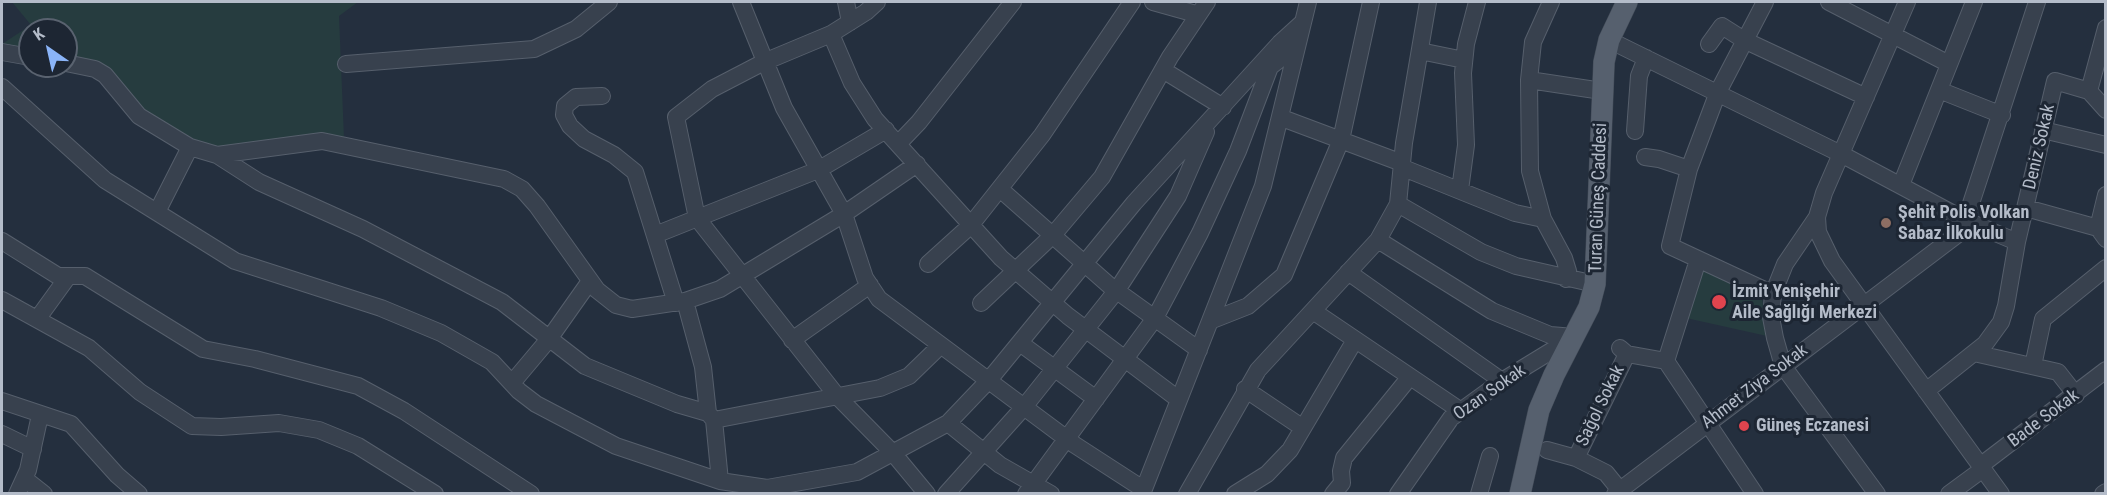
<!DOCTYPE html>
<meta charset="utf-8">
<style>
body{margin:0}
#map{position:relative;width:2107px;height:495px;overflow:hidden;background:#242f3e;font-family:"Roboto Condensed",sans-serif}
canvas{display:block}
.frame{position:absolute;inset:0;border:3px solid #b4bcc9;pointer-events:none}
.north{position:absolute;left:18px;top:18px;width:60px;height:60px;box-sizing:border-box;background:#1d2633;border:2px solid #59626f;border-radius:50%;rotate:326deg;font-size:16px;font-weight:700;line-height:24px;text-align:center;color:#b4bcc9}
.north::after{content:'';display:block;margin:auto;width:21px;height:27px;background:#8ab4f8;clip-path:polygon(50% 0,100% 100%,50% 72%,0 100%)}
</style>
<div id="map">
<canvas width="2107" height="495"></canvas>
<div class="frame"></div>
<div class="north">K</div>
</div>
<script>
const g = document.querySelector('canvas').getContext('2d');
g.lineJoin = 'round';
function fillPath(path, color) {
  g.fillStyle = color;
  g.fill(path, 'evenodd');
}
function shape(rows) {
  const path = new Path2D();
  for (const r of rows) {
    path.moveTo(r[0], r[1]);
    for (let i = 2; i < r.length; i += 2) path.lineTo(r[i], r[i + 1]);
  }
  return path;
}
function stroke(path, color, width, dash) {
  g.strokeStyle = color;
  g.lineWidth = width;
  g.lineCap = dash ? 'butt' : 'round';
  g.setLineDash(dash || []);
  g.stroke(path);
}
function drawText(font, color, halo, rows, align = 'center') {
  g.font = font + ' "Roboto Condensed",sans-serif';
  g.lineWidth = 6;
  g.setLineDash([]);
  g.textBaseline = 'middle';
  g.strokeStyle = halo;
  g.fillStyle = color;
  for (const [text, x, y, turn = 0] of rows) {
    g.save();
    g.translate(x, y);
    g.rotate((+turn || 0) * Math.PI / 180);
    g.textAlign = isNaN(turn) ? turn : align;
    if (halo) g.strokeText(text, 0, 0);
    g.fillText(text, 0, 0);
    g.restore();
  }
}
fillPath(shape([
 [12,2,358,2,339,16,344,138,231,148,210,146,198,142,153,118,66,56,66,30,30,30,30,51,2,44,31,25],
 [1702,270,1762,298,1767,336,1686,318]
]), '#263c3f');
const minor = shape([
 [741,2,784,108,844,214,865,278,879,299,1075,445,1143,489],
 [846,2,850,22],
 [877,2,866,12,831,34,764,62,712,89,676,117,697,218,837,396,893,453,927,494],
 [1153,2,1196,14],
 [1765,2,1718,92,1689,169,1670,246,1773,294],
 [1829,2,1949,64],
 [1907,2,1824,193,1817,217,1818,232,1832,261,2001,494],
 [831,34,852,83,875,119,1001,258,1068,316,1178,399],
 [1609,40,1841,154,1967,221,2017,242],
 [1709,44,1722,26,1744,40,1866,97],
 [1420,51,1464,60],
 [2,52,30,57],
 [66,63,95,69,105,75,139,116,190,147,217,155,259,182,363,229,502,302,585,366,677,404,708,413,714,420,720,481],
 [346,64,534,49,576,29,609,2],
 [1163,70,1223,107],
 [1529,80,1602,91],
 [2,87,105,180,235,261,381,308,441,333,492,362,519,391,536,404,616,446,720,481,767,488,857,472,948,423,989,380,1134,203,1280,43,1302,23],
 [1939,90,2002,115],
 [2089,91,2106,28],
 [602,96,576,97,565,106,564,115,570,126,584,139,614,155,635,172,676,303],
 [1282,118,1402,163],
 [2043,130,2106,145],
 [1635,131,1639,76,1646,58],
 [898,144,919,122,1013,2],
 [217,155,322,141,504,179,522,189,537,206,597,290,616,305,632,309,685,301,720,289,844,214,917,164],
 [1645,157,1659,159,1689,169],
 [1401,167,1515,213,1543,219,1530,171,1529,80,1533,42,1551,2],
 [1901,185,1974,2],
 [1000,189,1110,286,1199,350],
 [1460,190,1466,145,1463,73,1466,44,1477,2],
 [1398,204,1481,252,1516,266,1595,284],
 [2026,208,2098,228,2106,239],
 [157,212,190,147],
 [1817,217,1785,264,1773,294,1771,317,1775,338,1783,366,1877,494],
 [1543,219,1564,258,1568,271,1566,279],
 [2098,228,2106,195],
 [655,235,818,170,886,130],
 [1378,240,1492,311,1550,335,1574,337],
 [2,241,58,276,85,276,203,349,255,359,358,386,404,411,531,494],
 [1698,260,1666,361,1755,494],
 [928,264,970,226,1042,135,1132,2],
 [1348,272,1502,381],
 [2,300,89,348,140,392,192,426,221,427,279,423,319,430,358,446,435,494],
 [685,301,703,367,708,413],
 [981,303,1053,235,1102,177,1170,57,1207,2],
 [1313,311,1461,411],
 [38,318,67,278],
 [1210,321,1248,306,1284,275,1341,140,1371,2],
 [792,340,870,285],
 [1020,343,1096,399],
 [1620,348,1627,354,1666,361],
 [1974,353,2058,372,2076,395],
 [2033,366,2043,319,2106,268],
 [512,383,549,339,590,281],
 [1245,389,1303,428],
 [1926,391,1985,344,2001,322,2006,306,2017,242,2055,81,2089,91,2106,110],
 [2,401,71,424,117,475,139,494],
 [714,420,880,388,909,376,941,345],
 [948,423,1000,465,1051,494],
 [2,434,33,449],
 [1547,450,1576,458,1606,473,1623,494],
 [1576,458,1627,354],
 [1980,466,2106,370],
 [25,479,44,494],
 [17,494,28,470,40,415],
 [946,494,1024,407,1117,290,1178,196,1206,132],
 [1026,494,1155,318,1200,233,1238,151,1270,67,1297,46],
 [1142,494,1263,186,1308,2],
 [1187,494,1258,370,1378,240,1398,204,1404,143,1428,2],
 [1235,494,1267,474,1290,450,1355,340],
 [1333,494,1342,483,1341,471,1344,458,1409,378],
 [1398,494,1451,418,1502,381,1574,337],
 [1479,494,1490,456],
 [1615,494,1962,231,2037,2],
 [1949,494,1983,469],
 [2103,494,2106,492]
]);
const major = shape([
 [1520,494,1539,410,1554,375,1589,307,1595,284,1604,62,1609,40,1627,2]
]);
stroke(minor, '#565f6c', 18);
stroke(major, '#414a57', 22);
stroke(minor, '#38414e', 16);
stroke(major, '#56606e', 21);
for (const [x, y, r, color] of [
 [1886,223,6,"#8d6e63"],
 [1719,302,8,"#e0444e"],
 [1744,426,6,"#e0444e"]
]) {
  const dot = new Path2D();
  dot.arc(x, y, r, 0, 2 * Math.PI);
  g.fillStyle = color;
  g.fill(dot);
  stroke(dot, '#1d2633', 2);
}
drawText('18px', '#b4bcc9', '#1d2633', [
 ["Deniz Sokak",2040,147,-77],
 ["Turan Güneş Caddesi",1599,198,-88],
 ["Ahmet Ziya Sokak",1755,387,-37],
 ["Ozan Sokak",1490,393,-35],
 ["Sağol Sokak",1601,406,-64],
 ["Bade Sokak",2044,419,-37]
]);
drawText('bold 18px', '#b4bcc9', '#1d2633', [
 ["Şehit Polis Volkan",1898,213],
 ["Sabaz İlkokulu",1898,234],
 ["İzmit Yenişehir",1732,292],
 ["Aile Sağlığı Merkezi",1732,313],
 ["Güneş Eczanesi",1756,426]
], 'left');
</script>
